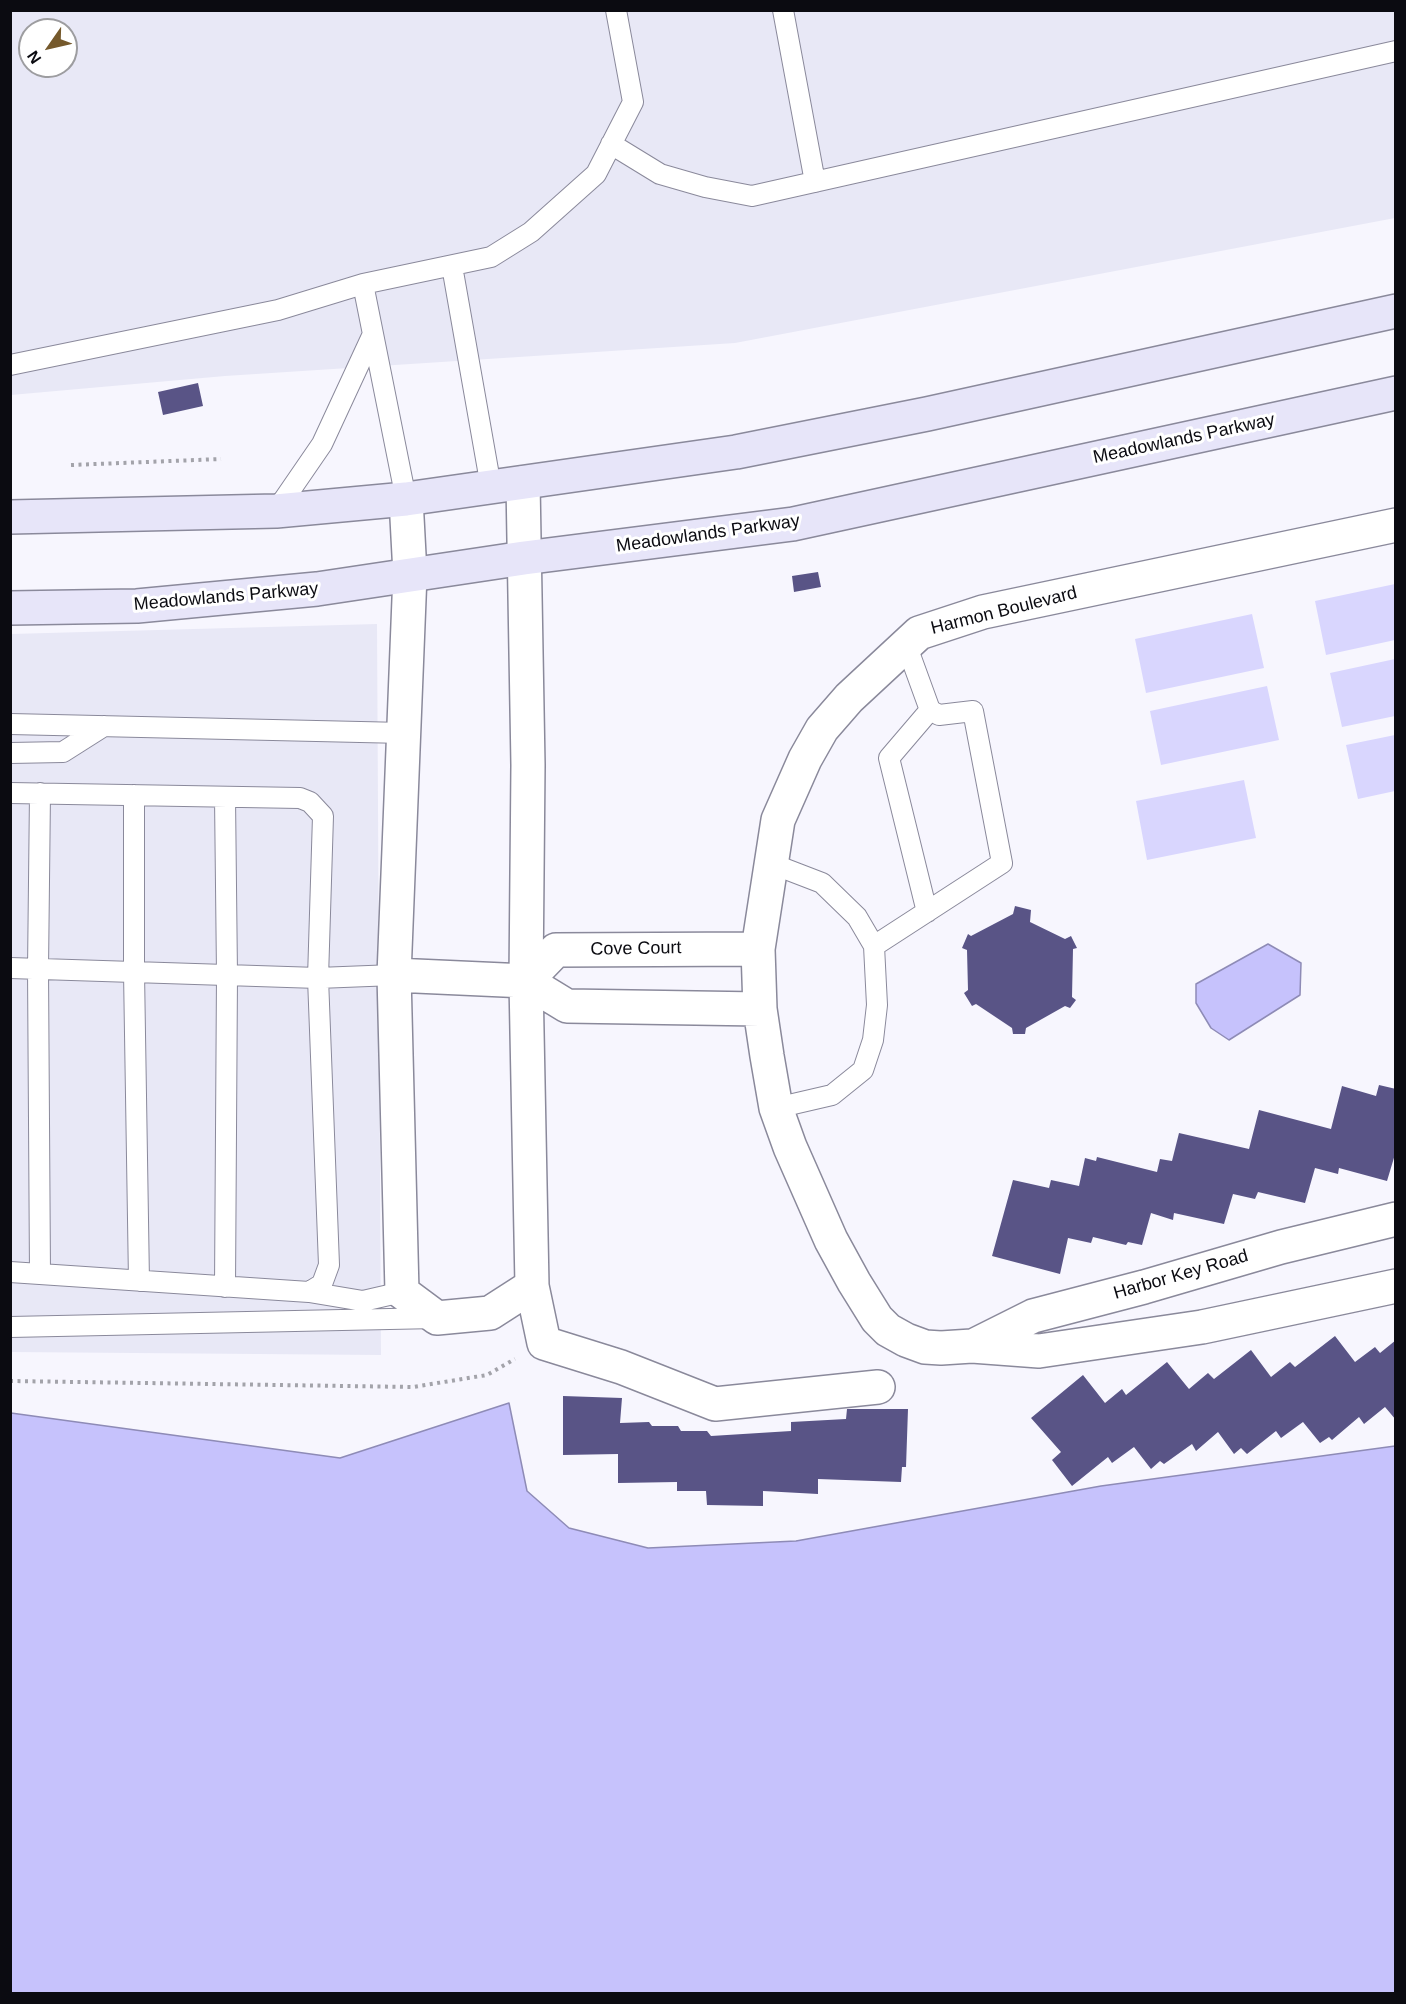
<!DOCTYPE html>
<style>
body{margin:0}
#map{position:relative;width:1406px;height:2004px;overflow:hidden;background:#f7f6fe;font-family:Helvetica,sans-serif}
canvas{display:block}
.frame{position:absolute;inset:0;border:12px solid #0b0b11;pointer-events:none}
.north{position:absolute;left:18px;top:18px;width:60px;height:60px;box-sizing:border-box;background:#fff;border:2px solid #9d9da0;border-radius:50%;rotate:236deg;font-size:16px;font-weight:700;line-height:24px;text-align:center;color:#0b0b11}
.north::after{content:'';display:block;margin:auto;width:21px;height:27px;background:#75592c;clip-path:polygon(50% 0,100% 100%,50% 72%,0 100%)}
</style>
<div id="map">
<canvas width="1406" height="2004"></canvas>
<div class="frame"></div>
<div class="north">N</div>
</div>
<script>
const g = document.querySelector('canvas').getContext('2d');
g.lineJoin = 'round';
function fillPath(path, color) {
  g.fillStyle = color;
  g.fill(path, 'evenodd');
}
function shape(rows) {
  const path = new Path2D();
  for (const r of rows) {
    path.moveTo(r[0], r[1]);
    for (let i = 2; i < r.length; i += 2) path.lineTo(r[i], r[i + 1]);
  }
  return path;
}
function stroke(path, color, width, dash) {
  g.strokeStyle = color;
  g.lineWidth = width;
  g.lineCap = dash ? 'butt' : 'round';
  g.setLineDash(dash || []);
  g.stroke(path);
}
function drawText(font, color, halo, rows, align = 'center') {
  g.font = font + ' Helvetica,sans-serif';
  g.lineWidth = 6;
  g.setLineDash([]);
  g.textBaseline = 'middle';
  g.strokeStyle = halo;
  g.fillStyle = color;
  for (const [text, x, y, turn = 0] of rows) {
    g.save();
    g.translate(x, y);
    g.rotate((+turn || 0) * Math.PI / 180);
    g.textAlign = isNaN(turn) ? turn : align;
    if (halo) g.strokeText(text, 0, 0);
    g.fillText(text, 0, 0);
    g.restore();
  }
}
fillPath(shape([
 [11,11,1395,11,1395,218,735,343,225,376,11,395],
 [30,30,66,30,66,66,30,66],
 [377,624,381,1355,11,1352,11,634]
]), '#e8e8f6');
fillPath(shape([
 [1395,584,1395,640,1326,655,1315,601],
 [1252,614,1264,668,1146,693,1135,639],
 [1395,659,1395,716,1342,727,1330,673],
 [1267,686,1279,740,1161,765,1150,711],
 [1395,735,1395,791,1358,799,1346,745],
 [1244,780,1256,838,1147,860,1136,801]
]), '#d9d6fe');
const water = shape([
 [1268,944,1301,963,1300,995,1229,1040,1211,1028,1196,1003,1196,984,1268,944],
 [509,1403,527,1491,569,1528,648,1548,796,1541,1101,1486,1395,1446,1395,1993,11,1993,11,1413,340,1458,509,1403]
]);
fillPath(water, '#c6c2fc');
stroke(water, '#8e8bb6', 1.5);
fillPath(shape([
 [198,383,203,406,163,415,158,392],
 [818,572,821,587,794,592,792,576],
 [1015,906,1031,910,1030,922,1065,939,1071,936,1077,948,1073,949,1072,997,1076,1000,1070,1008,1065,1006,1026,1028,1025,1034,1013,1034,1012,1028,976,1004,972,1006,964,993,968,990,967,950,962,948,968,934,971,936,1013,914],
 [1379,1085,1396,1089,1396,1151,1387,1181,1339,1168,1338,1174,1315,1168,1305,1203,1258,1192,1255,1199,1233,1194,1224,1224,1174,1213,1173,1220,1151,1213,1142,1245,1128,1242,1126,1245,1093,1237,1091,1243,1068,1238,1060,1274,992,1256,1013,1180,1049,1188,1051,1180,1079,1186,1085,1158,1096,1161,1097,1157,1157,1172,1160,1159,1172,1161,1179,1133,1249,1149,1259,1110,1331,1129,1342,1086,1376,1096],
 [1335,1336,1355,1362,1375,1347,1380,1353,1396,1340,1396,1420,1385,1407,1364,1424,1359,1417,1332,1440,1329,1437,1320,1443,1303,1422,1281,1438,1276,1431,1247,1454,1241,1448,1234,1454,1218,1432,1196,1451,1192,1444,1164,1464,1160,1461,1151,1469,1134,1447,1112,1463,1108,1457,1072,1486,1052,1460,1061,1452,1031,1418,1083,1375,1105,1403,1122,1389,1126,1395,1167,1362,1189,1389,1208,1373,1214,1379,1251,1350,1271,1377,1290,1362,1295,1367],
 [563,1396,622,1398,620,1423,649,1422,652,1426,678,1426,681,1431,707,1431,711,1436,791,1431,791,1422,846,1419,847,1409,908,1409,906,1467,902,1467,901,1482,818,1479,818,1494,763,1491,763,1506,707,1505,706,1491,677,1491,677,1482,618,1483,618,1454,563,1455]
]), '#595486');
const lane = shape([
 [783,10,815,182],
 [611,144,660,174,705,187,752,196,1396,51],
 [452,266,491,487],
 [363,284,406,499],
 [10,365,278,310,363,284,491,257,531,232,596,174,633,102,616,10],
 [276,511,322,444,373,334],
 [10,724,404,733],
 [10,753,63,752,104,726],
 [10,793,300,798,310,802,323,816,318,978,329,1265,322,1284,309,1292,10,1272],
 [40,793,38,969,40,1274],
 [134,795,134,972,139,1281],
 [770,863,822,883,857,917,874,946,877,1005,873,1040,863,1070,832,1095,776,1108],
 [927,912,889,758,930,710],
 [874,946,1002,863,973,711,939,715,930,710,906,644],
 [10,968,318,978,394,975],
 [225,1287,227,975,225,797],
 [309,1292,363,1301,402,1292],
 [10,1327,437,1318]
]);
const street = shape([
 [523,483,528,765,526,981,532,1286,544,1343,621,1367,715,1404,878,1387],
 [406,499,410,574,394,975,402,1292,437,1318,490,1313,532,1286],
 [1396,525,983,612,919,633,849,698,822,729,805,759,778,820,758,949,760,1009,767,1056,776,1108,790,1147,831,1240,854,1282,877,1319,888,1330,906,1340,925,1347,941,1348,972,1346,1039,1351,1202,1327,1396,1286],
 [394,975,526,981,567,1006,760,1009],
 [526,981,556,950,758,949],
 [973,1346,1033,1316,1144,1287,1281,1247,1396,1219]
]);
const secondary = shape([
 [10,517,276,511,406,499,736,452,927,414,1396,311],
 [10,608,137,606,317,589,524,558,793,524,1396,393]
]);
stroke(lane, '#8a899b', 22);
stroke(street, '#8a899b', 36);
stroke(secondary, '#8a899b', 36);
stroke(shape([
 [71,465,221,459],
 [10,1381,413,1387,487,1375,515,1359]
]), '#a3a3aa', 4, [3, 4.5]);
stroke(lane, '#fff', 20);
stroke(street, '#fff', 33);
stroke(secondary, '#e7e5f9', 33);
drawText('18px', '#0b0b11', '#fff', [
 ["Meadowlands Parkway",1184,439,-12],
 ["Meadowlands Parkway",708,534,-8],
 ["Meadowlands Parkway",226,597,-5],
 ["Harmon Boulevard",1004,611,-14],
 ["Cove Court",636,949,-1],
 ["Harbor Key Road",1181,1275,-16]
]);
</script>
